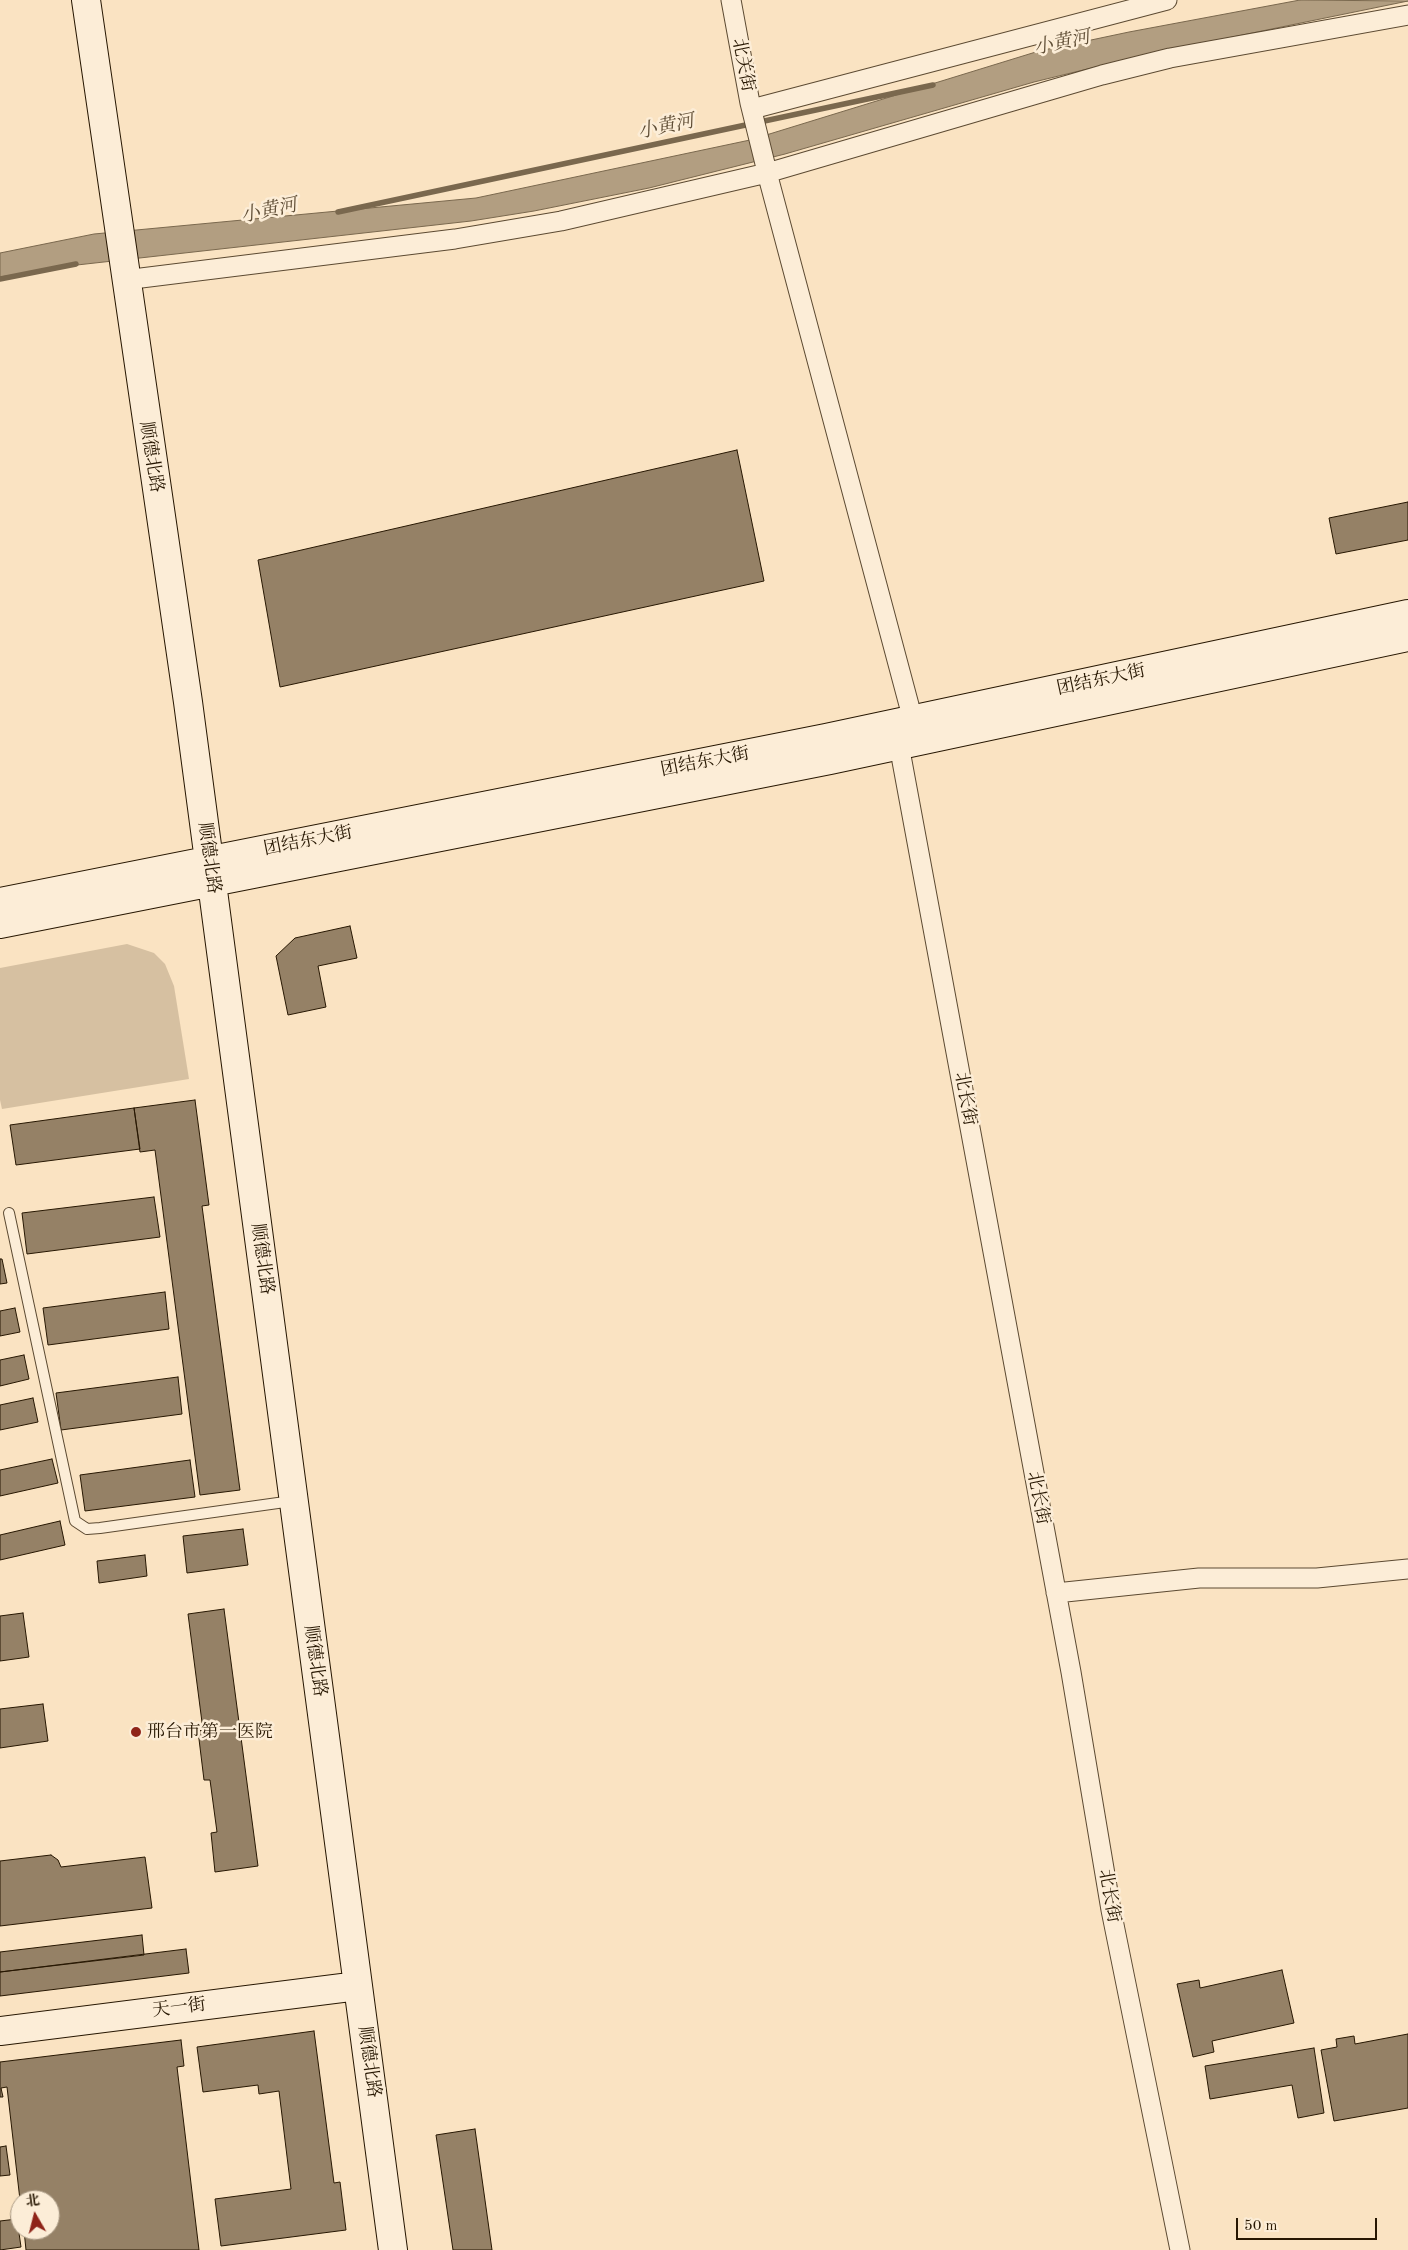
<!DOCTYPE html>
<meta charset="utf-8">
<style>
body{margin:0}
#map{position:relative;width:1408px;height:2250px;overflow:hidden;background:#fae3c2;font-family:"Old Standard TT","Noto Serif SC",serif}
canvas{display:block}
.north{position:absolute;left:10px;top:2190px;width:50px;height:50px;box-sizing:border-box;background:#fcedd7;border:1px solid #a79782;border-radius:50%;rotate:352deg;font-size:14px;font-weight:700;line-height:20px;text-align:center;color:#271702}
.north::after{content:'';display:block;margin:auto;width:18px;height:22px;background:#8f2418;clip-path:polygon(50% 0,100% 100%,50% 72%,0 100%)}
.scale{position:absolute;left:1236px;top:2218px;width:141px;height:22px;box-sizing:border-box;border:2px solid #271702;border-top:0;padding-left:6px;font-size:15px;line-height:18px;white-space:nowrap;color:#271702;-webkit-text-stroke:4px #fcedd7;paint-order:stroke}
</style>
<div id="map">
<canvas width="1408" height="2250"></canvas>
<div class="north">北</div>
<div class="scale">50 m</div>
</div>
<script>
const g = document.querySelector('canvas').getContext('2d');
g.lineJoin = 'round';
function fillPath(path, color) {
  g.fillStyle = color;
  g.fill(path, 'evenodd');
}
function shape(rows) {
  const path = new Path2D();
  for (const r of rows) {
    path.moveTo(r[0], r[1]);
    for (let i = 2; i < r.length; i += 2) path.lineTo(r[i], r[i + 1]);
  }
  return path;
}
function stroke(path, color, width, dash) {
  g.strokeStyle = color;
  g.lineWidth = width;
  g.lineCap = dash ? 'butt' : 'round';
  g.setLineDash(dash || []);
  g.stroke(path);
}
function drawText(font, color, halo, rows, align = 'center') {
  g.font = font + ' "Old Standard TT","Noto Serif SC",serif';
  g.lineWidth = 5;
  g.setLineDash([]);
  g.textBaseline = 'middle';
  g.strokeStyle = halo;
  g.fillStyle = color;
  for (const [text, x, y, turn = 0] of rows) {
    g.save();
    g.translate(x, y);
    g.rotate((+turn || 0) * Math.PI / 180);
    g.textAlign = isNaN(turn) ? turn : align;
    if (halo) g.strokeText(text, 0, 0);
    g.fillText(text, 0, 0);
    g.restore();
  }
}
fillPath(shape([
 [127,944,154,953,165,964,174,986,189,1079,2,1109,0,1100,0,968]
]), '#d6c0a1');
const water = shape([
 [1300,0,1408,1,1145,55,1034,82,785,154,649,188,534,211,471,221,68,266,0,277,0,253,94,234,476,198,750,140,1039,51,1129,32,1300,0]
]);
fillPath(water, '#b29e81');
stroke(water, '#7a684e', 1);
stroke(shape([
 [338,212,933,85],
 [0,279,76,264]
]), '#7a684e', 5.5);
const building = shape([
 [737,450,764,581,280,687,258,560,737,450],
 [1408,502,1408,540,1336,554,1329,518,1408,502],
 [350,926,357,958,318,966,326,1007,288,1015,276,956,295,938,350,926],
 [195,1100,209,1205,202,1206,240,1490,200,1495,155,1150,140,1152,134,1108,195,1100],
 [134,1108,140,1149,16,1165,10,1125,134,1108],
 [154,1197,160,1237,27,1254,22,1213,154,1197],
 [0,1259,2,1259,7,1283,0,1284,0,1259],
 [165,1292,169,1329,48,1345,43,1308,165,1292],
 [15,1308,20,1332,0,1336,0,1311,15,1308],
 [24,1355,29,1379,0,1386,0,1360,24,1355],
 [178,1377,182,1414,61,1430,56,1393,178,1377],
 [33,1398,38,1422,0,1430,0,1405,33,1398],
 [52,1459,58,1483,0,1496,0,1470,52,1459],
 [190,1460,195,1497,85,1511,80,1475,190,1460],
 [60,1521,65,1545,0,1560,0,1535,60,1521],
 [243,1529,248,1565,187,1573,183,1536,243,1529],
 [145,1555,147,1576,99,1583,97,1561,145,1555],
 [224,1609,258,1866,215,1872,211,1833,217,1832,210,1780,204,1780,198,1731,203,1730,188,1614,224,1609],
 [23,1613,29,1657,0,1661,0,1616,23,1613],
 [43,1704,48,1741,0,1748,0,1709,43,1704],
 [51,1855,58,1860,61,1867,145,1857,152,1908,0,1926,0,1861,51,1855],
 [142,1935,144,1955,0,1972,0,1952,142,1935],
 [186,1949,189,1973,0,1996,0,1972,186,1949],
 [1282,1970,1294,2023,1212,2041,1214,2052,1193,2057,1177,1984,1199,1980,1200,1988,1282,1970],
 [314,2031,334,2183,340,2182,346,2230,221,2246,215,2199,291,2189,279,2091,259,2094,258,2085,203,2092,197,2047,314,2031],
 [1408,2034,1408,2108,1334,2121,1321,2050,1337,2047,1336,2039,1354,2036,1355,2044,1408,2034],
 [181,2040,184,2066,177,2067,199,2250,26,2250,24,2230,50,2230,50,2200,20,2200,7,2087,1,2088,3,2097,0,2097,0,2062,181,2040],
 [1314,2048,1324,2113,1298,2118,1292,2085,1210,2099,1205,2066,1314,2048],
 [475,2129,492,2250,453,2250,436,2135,475,2129],
 [6,2146,10,2175,0,2176,0,2147,6,2146],
 [17,2219,21,2247,0,2250,0,2221,17,2219]
]);
fillPath(building, '#958166');
stroke(building, '#271702', 1);
const lane = shape([
 [9,1213,75,1521,87,1529,100,1528,292,1501]
]);
const street = shape([
 [731,0,750,103,770,184,913,720],
 [752,109,1167,0],
 [125,280,455,239,561,221,767,173,1102,75,1170,58,1408,15],
 [899,745,1071,1672,1111,1910,1180,2250],
 [1056,1593,1199,1578,1317,1578,1408,1569]
]);
const secondary = shape([
 [86,0,188,702,393,2250],
 [0,902,826,738,1408,614],
 [0,924,830,760,1408,637],
 [0,2031,358,1986]
]);
stroke(lane, '#5c4a32', 12);
stroke(street, '#5c4a32', 21);
stroke(secondary, '#271702', 30);
stroke(lane, '#fcedd7', 10);
stroke(street, '#fcedd7', 19);
stroke(secondary, '#fcedd7', 28);
for (const [x, y, r, color] of [
 [136,1732,6,"#8f2418"]
]) {
  const dot = new Path2D();
  dot.arc(x, y, r, 0, 2 * Math.PI);
  g.fillStyle = color;
  g.fill(dot);
  stroke(dot, '#fcedd7', 2);
}
drawText('18px', '#271702', '#fcedd7', [
 ["北关街",743,65,79],
 ["顺德北路",151,457,81],
 ["团结东大街",1101,680,-12],
 ["团结东大街",705,762,-11],
 ["团结东大街",308,841,-11],
 ["顺德北路",209,858,82],
 ["北长街",965,1099,80],
 ["顺德北路",262,1259,82],
 ["北长街",1038,1498,79],
 ["顺德北路",315,1661,82],
 ["北长街",1109,1896,80],
 ["天一街",179,2008,-7],
 ["顺德北路",369,2062,82]
]);
drawText('18px', '#271702', '#fcedd7', [
 ["邢台市第一医院",147,1732]
], 'left');
drawText('italic 19px', '#5f4d35', '#fcedd7', [
 ["小黄河",1062,43,-12],
 ["小黄河",666,127,-12],
 ["小黄河",269,211,-12]
]);
</script>
